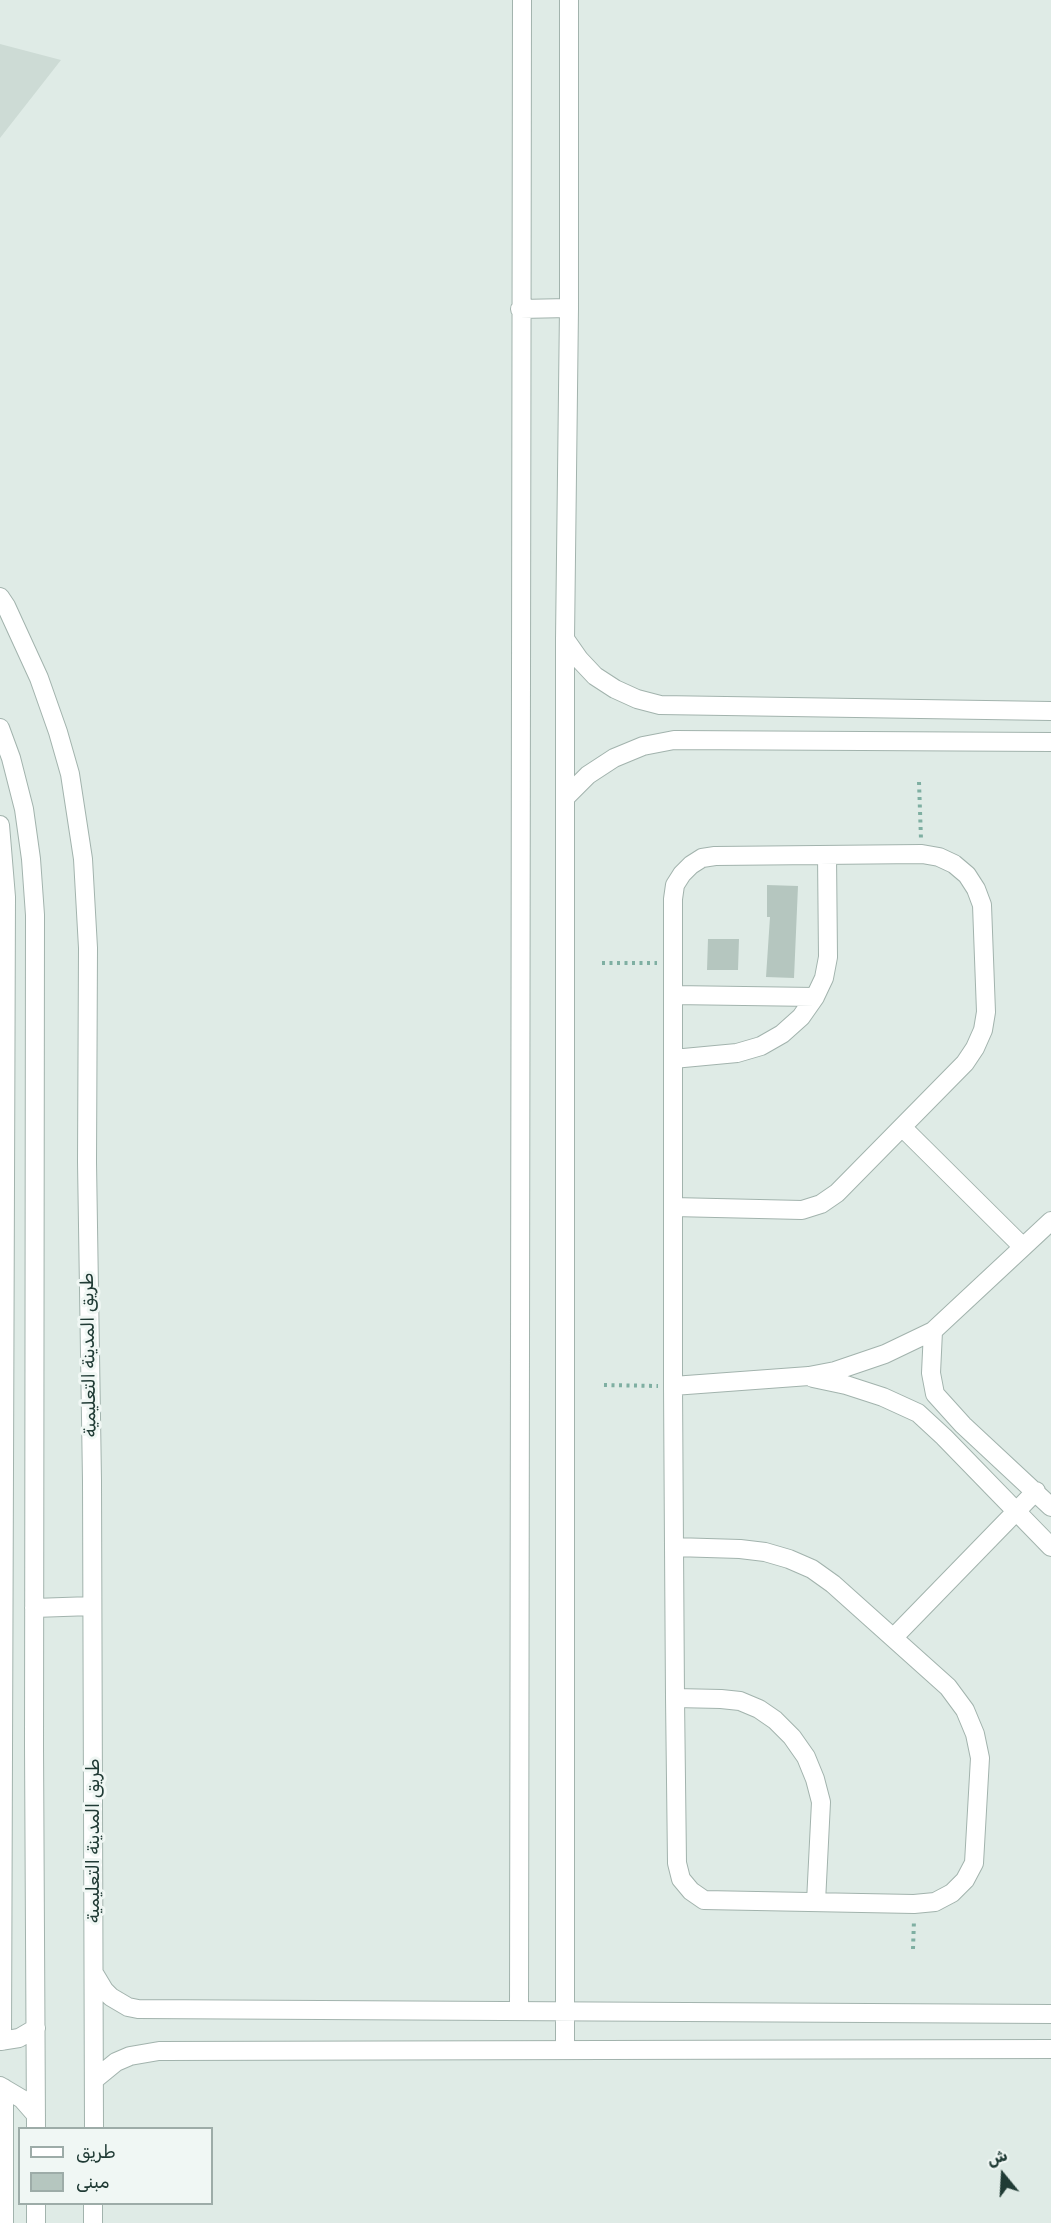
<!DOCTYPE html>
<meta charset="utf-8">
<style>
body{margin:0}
#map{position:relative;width:1051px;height:2223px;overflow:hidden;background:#dfebe6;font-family:Rubik,"Noto Naskh Arabic",sans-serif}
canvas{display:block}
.legend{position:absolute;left:18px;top:2127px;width:195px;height:78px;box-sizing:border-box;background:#f0f7f4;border:2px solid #9daca8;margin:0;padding:8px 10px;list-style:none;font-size:18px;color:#203b35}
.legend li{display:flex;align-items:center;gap:12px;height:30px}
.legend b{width:30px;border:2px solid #9daca8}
.north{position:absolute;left:973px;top:2145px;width:60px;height:60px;-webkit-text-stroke:4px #f0f7f4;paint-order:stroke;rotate:342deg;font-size:16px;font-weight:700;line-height:24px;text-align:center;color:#203b35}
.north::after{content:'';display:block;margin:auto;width:21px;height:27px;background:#203b35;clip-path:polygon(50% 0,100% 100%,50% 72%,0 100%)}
</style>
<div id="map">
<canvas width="1051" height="2223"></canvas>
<ul class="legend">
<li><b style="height:8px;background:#fff"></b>طريق</li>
<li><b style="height:16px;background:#b5c6bf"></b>مبنى</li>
</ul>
<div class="north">ش</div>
</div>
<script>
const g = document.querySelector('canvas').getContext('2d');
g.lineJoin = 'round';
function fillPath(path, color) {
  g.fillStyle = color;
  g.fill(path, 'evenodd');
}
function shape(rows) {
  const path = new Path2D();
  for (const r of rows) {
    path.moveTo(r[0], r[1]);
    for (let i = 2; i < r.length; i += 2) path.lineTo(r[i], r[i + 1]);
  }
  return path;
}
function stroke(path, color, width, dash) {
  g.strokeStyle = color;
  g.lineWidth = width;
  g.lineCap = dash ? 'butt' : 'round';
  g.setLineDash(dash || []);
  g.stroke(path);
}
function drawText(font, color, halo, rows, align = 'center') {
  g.font = font + ' Rubik,"Noto Naskh Arabic",sans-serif';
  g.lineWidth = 6;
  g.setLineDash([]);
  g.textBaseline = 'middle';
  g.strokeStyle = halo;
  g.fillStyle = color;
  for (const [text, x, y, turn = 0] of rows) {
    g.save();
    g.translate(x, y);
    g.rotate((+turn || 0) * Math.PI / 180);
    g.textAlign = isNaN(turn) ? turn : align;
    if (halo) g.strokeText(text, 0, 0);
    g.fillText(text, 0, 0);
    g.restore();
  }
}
fillPath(shape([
 [0,44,61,60,0,138]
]), '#cddbd5');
fillPath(shape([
 [767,885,798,886,794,978,766,977,770,917,767,917],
 [708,939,739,939,738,970,707,970]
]), '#b5c6bf');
const minor = shape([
 [520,309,569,308],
 [0,597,6,606,39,678,58,732,70,774,83,859,88,948,87,1162,92,1481,94,2128],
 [565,639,579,659,595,676,615,689,637,699,660,705,1051,711],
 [0,728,11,758,24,809,31,859,35,915,34,1745,36,2128],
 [566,797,588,775,614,758,643,746,674,740,1051,742],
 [0,825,6,897,2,2041],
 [673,995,815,997],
 [673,1059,737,1053,761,1046,782,1034,801,1017,815,997,824,978,828,957,827,855],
 [902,1127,1023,1247],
 [673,1207,802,1210,821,1204,837,1193,965,1063,975,1048,983,1030,986,1012,982,905,976,889,967,875,954,864,939,857,922,854,715,856,702,858,691,865,682,874,675,885,673,899,673,1386,674,1547,675,1698,677,1863,681,1879,691,1891,704,1900,914,1904,935,1902,952,1893,965,1880,974,1863,980,1758,975,1734,965,1710,948,1687,833,1584,812,1569,789,1559,765,1552,740,1549,674,1547],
 [933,1331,931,1373,935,1394,963,1425,1051,1507],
 [813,1378,846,1385,883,1397,918,1413,944,1437,1051,1547],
 [673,1386,809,1376,835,1371,885,1354,933,1331,1051,1221],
 [34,1608,92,1606],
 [894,1637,1036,1491],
 [675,1698,721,1699,740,1701,759,1709,775,1720,792,1737,806,1757,815,1779,821,1802,816,1902],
 [95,1975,104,1990,111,1997,128,2007,138,2009,1051,2014],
 [519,2011,522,0],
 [0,2041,19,2038,36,2028],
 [565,2049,565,639,569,308,569,0],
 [94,2080,116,2062,130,2056,159,2051,1051,2049],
 [0,2086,22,2099,36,2115],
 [4,2088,4,2223],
 [36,2204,36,2223],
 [93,2223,93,2204]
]);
stroke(minor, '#a2b3ad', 20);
stroke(shape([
 [919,782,921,839],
 [602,963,657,963],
 [604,1385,658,1386],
 [913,1949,914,1920]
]), '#7fafa2', 4, [3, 4.5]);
stroke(minor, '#fff', 18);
drawText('18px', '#203b35', '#f0f7f4', [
 ["طريق المدينة التعليمية",89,1355,-91],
 ["طريق المدينة التعليمية",94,1841,-90]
]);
</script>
